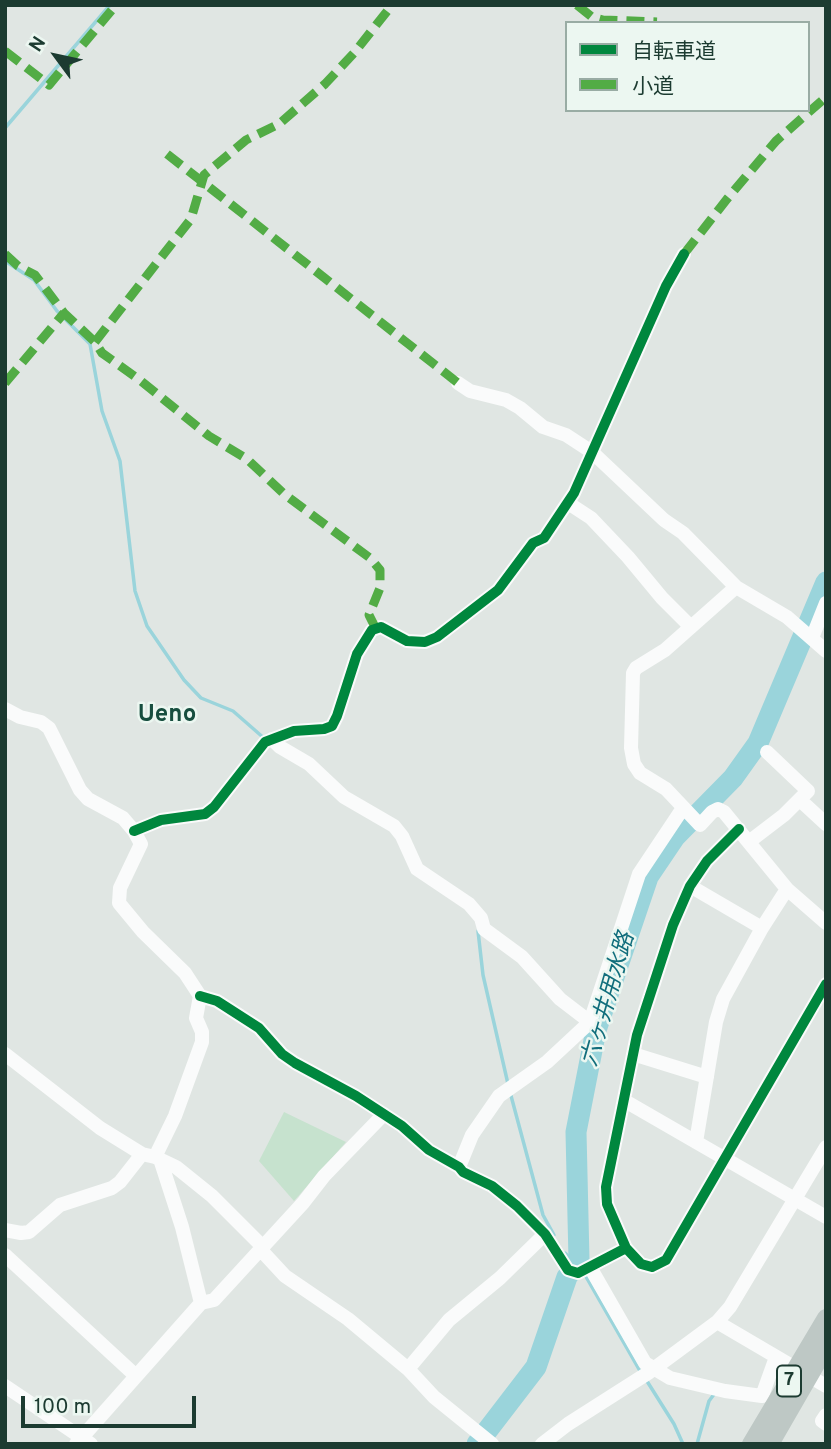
<!DOCTYPE html>
<meta charset="utf-8">
<style>
body{margin:0}
#map{position:relative;width:831px;height:1449px;overflow:hidden;background:#e0e6e3;font-family:Overpass,"Noto Sans JP",sans-serif}
canvas{display:block}
.frame{position:absolute;inset:0;border:7px solid #1c3b31;pointer-events:none}
.legend{position:absolute;left:565px;top:21px;width:245px;height:91px;box-sizing:border-box;background:#ecf7f1;border:2px solid #99aca4;margin:0;padding:9px 12px;list-style:none;font-size:21px;color:#1c3b31}
.legend li{display:flex;align-items:center;gap:14px;height:35px}
.legend b{width:35px;border:2px solid #99aca4}
.north{position:absolute;left:21px;top:21px;width:70px;height:70px;-webkit-text-stroke:5px #ecf7f1;paint-order:stroke;rotate:303deg;font-size:19px;font-weight:700;line-height:28px;text-align:center;color:#1c3b31}
.north::after{content:'';display:block;margin:auto;width:24px;height:32px;background:#1c3b31;clip-path:polygon(50% 0,100% 100%,50% 72%,0 100%)}
.scale{position:absolute;left:21px;top:1396px;width:175px;height:32px;box-sizing:border-box;border:4px solid #1c3b31;border-top:0;padding-left:9px;font-size:21px;line-height:24px;white-space:nowrap;color:#1c3b31;-webkit-text-stroke:5px #ecf7f1;paint-order:stroke}
</style>
<div id="map">
<canvas width="831" height="1449"></canvas>
<div class="frame"></div>
<ul class="legend">
<li><b style="height:9px;background:#00873e"></b>自転車道</li>
<li><b style="height:9px;background:#52ac45"></b>小道</li>
</ul>
<div class="north">N</div>
<div class="scale">100 m</div>
</div>
<script>
const g = document.querySelector('canvas').getContext('2d');
g.lineJoin = 'round';
function fillPath(path, color) {
  g.fillStyle = color;
  g.fill(path, 'evenodd');
}
function shape(rows) {
  const path = new Path2D();
  for (const r of rows) {
    path.moveTo(r[0], r[1]);
    for (let i = 2; i < r.length; i += 2) path.lineTo(r[i], r[i + 1]);
  }
  return path;
}
function stroke(path, color, width, dash) {
  g.strokeStyle = color;
  g.lineWidth = width;
  g.lineCap = dash ? 'butt' : 'round';
  g.setLineDash(dash || []);
  g.stroke(path);
}
function drawText(font, color, halo, rows, align = 'center') {
  g.font = font + ' Overpass,"Noto Sans JP",sans-serif';
  g.lineWidth = 5;
  g.setLineDash([]);
  g.textBaseline = 'middle';
  g.strokeStyle = halo;
  g.fillStyle = color;
  for (const [text, x, y, turn = 0] of rows) {
    g.save();
    g.translate(x, y);
    g.rotate((+turn || 0) * Math.PI / 180);
    g.textAlign = isNaN(turn) ? turn : align;
    if (halo) g.strokeText(text, 0, 0);
    g.fillText(text, 0, 0);
    g.restore();
  }
}
fillPath(shape([
 [284,1112,346,1142,294,1201,259,1161]
]), '#c6e2ce');
stroke(shape([
 [5,128,110,5],
 [5,261,34,280,57,311,90,344,102,411,120,461,135,591,147,626,184,680,201,698,233,711,265,739],
 [478,931,483,975,508,1084],
 [510,1092,543,1215,554,1235],
 [565,1253,576,1264],
 [585,1275,640,1371],
 [645,1378,674,1424,683,1444],
 [697,1444,709,1401,715,1393]
]), '#9ad4db', 3.5);
stroke(shape([
 [477,1444,536,1367,567,1277,579,1260,576,1132,596,1030,648,877,675,837,733,778,758,743,826,582]
]), '#9ad4db', 21);
stroke(shape([
 [458,383,470,391,506,400,520,408,543,427,566,435,592,452,664,520,683,533,736,587,787,617,826,651],
 [568,503,591,518,628,557,662,598,691,627],
 [736,587,665,650,636,668,633,673,631,748,634,764,640,773,666,789,700,825,712,812,718,809,724,812,787,889,826,923],
 [812,638,826,603],
 [5,709,20,717,41,722,49,728,80,790,88,799,123,818,134,831,141,844,120,888,119,903,143,932,185,973,200,996,196,1018,202,1032,202,1042,175,1116,155,1157],
 [272,739,280,747,309,764,344,797,394,826,402,836,417,869,469,904,481,918,484,929,522,957,560,999,590,1022],
 [800,800,826,824],
 [739,829,707,861,690,886,673,925,637,1035,606,1187,607,1204,626,1248,641,1264,652,1267,666,1260,826,984],
 [134,831,161,820,205,814,214,807,265,742,294,731,324,729,332,726,337,716,357,654,372,630,381,627,407,641,425,642,437,637,498,590,533,543,544,538,574,493,666,286,684,254],
 [750,841,784,815,808,791,767,752],
 [690,886,762,928],
 [200,996,217,1001,259,1028,282,1054,295,1063,356,1096,402,1126,429,1150,459,1167,463,1172,492,1186,517,1206,545,1234,568,1270,578,1273,626,1248],
 [5,1054,100,1128,142,1154,155,1157,176,1167,212,1196,263,1247],
 [633,1054,707,1077],
 [625,1101,826,1217],
 [696,1142,716,1022,723,999,762,928,787,889],
 [160,1159,182,1227,201,1303],
 [459,1167,472,1135,499,1096,547,1062,590,1022,639,874,683,808],
 [5,1230,21,1233,29,1232,60,1205,112,1188,120,1182,142,1154],
 [260,1249,285,1276,348,1319,408,1369,434,1397,492,1444],
 [5,1255,136,1376],
 [590,1267,645,1363,670,1378,725,1391,762,1396,776,1357],
 [717,1322,826,1386],
 [408,1369,449,1320,500,1278,545,1234],
 [5,1386,91,1444],
 [826,1415,822,1421,826,1424],
 [76,1444,201,1303,214,1300,303,1203,324,1176,384,1114],
 [542,1444,568,1424,648,1373,717,1322,730,1307,826,1147]
]), '#fafbfb', 14);
stroke(shape([
 [751,1444,826,1318],
 [770,1444,826,1347]
]), '#bec8c5', 18);
stroke(shape([
 [577,5,592,17,603,20,657,22],
 [5,51,49,85,116,5],
 [167,154,458,383],
 [5,254,18,266,35,275,64,313,95,342,102,353,141,381,209,436,247,459,284,494,370,558,380,570,380,588,369,615,376,629],
 [684,254,727,199,776,141,826,97],
 [95,342,191,219,204,175,246,140,279,124,325,84,354,53,392,5],
 [5,383,64,313]
]), '#52ac45', 9, [18, 9]);
stroke(shape([
 [739,829,707,861,690,886,673,925,637,1035,606,1187,607,1204,626,1248,641,1264,652,1267,666,1260,826,984],
 [134,831,161,820,205,814,214,807,265,742,294,731,324,729,332,726,337,716,357,654,372,630,381,627,407,641,425,642,437,637,498,590,533,543,544,538,574,493,666,286,684,254],
 [200,996,217,1001,259,1028,282,1054,295,1063,356,1096,402,1126,429,1150,459,1167,463,1172,492,1186,517,1206,545,1234,568,1270,578,1273,626,1248]
]), '#00873e', 10);
for (const [x, y, w] of [
 [789,1381,24]
]) {
  const box = new Path2D();
  box.roundRect(x - w / 2, y - 15.5, w, 31, 5);
  g.fillStyle = '#ecf7f1';
  g.fill(box);
  stroke(box, '#1c3b31', 2);
}
drawText('bold 19px', '#1c3b31', null, [
 ["7",789,1381]
]);
drawText('italic 23px', '#116e7c', '#ecf7f1', [
 ["六ヶ井用水路",610,1000,-74]
]);
drawText('bold 24px', '#174e3f', '#ecf7f1', [
 ["Ueno",167,716]
]);
</script>
